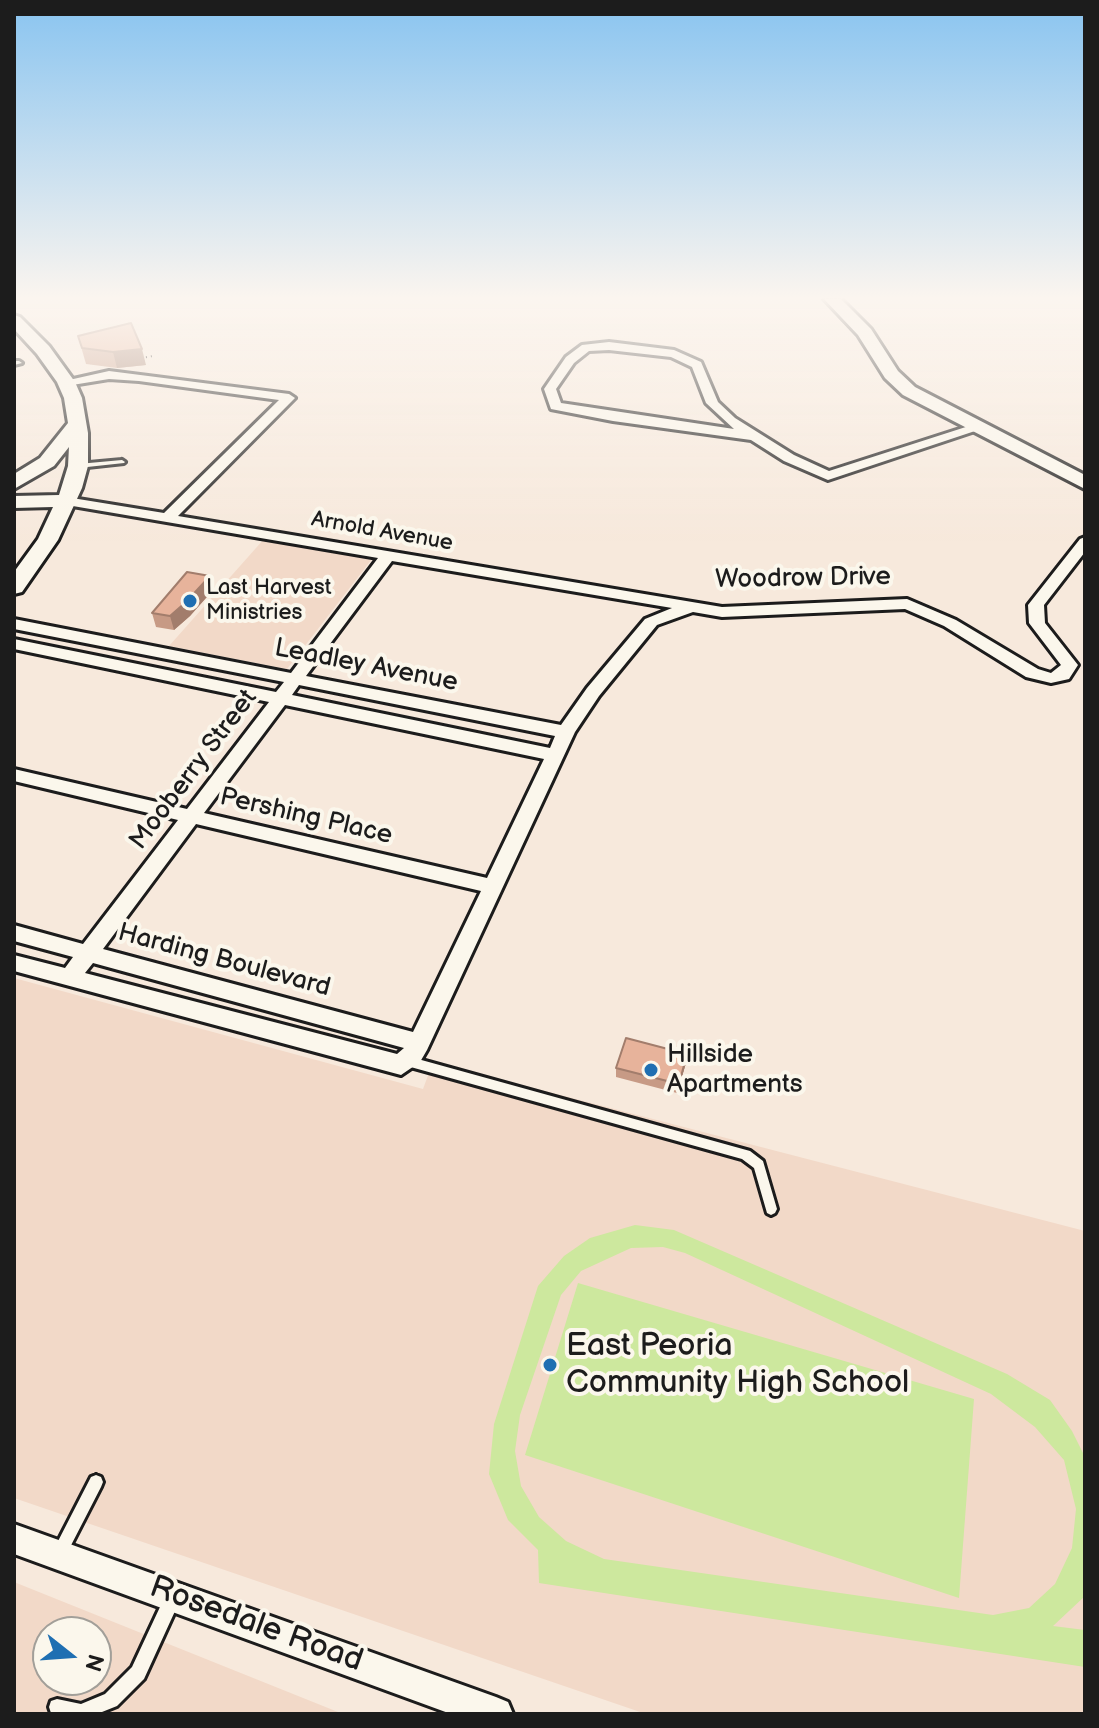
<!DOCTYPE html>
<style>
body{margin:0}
#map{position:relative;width:1099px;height:1728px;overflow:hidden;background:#f7e9dc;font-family:"Balsamiq Sans",sans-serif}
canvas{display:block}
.frame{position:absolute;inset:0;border:16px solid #1c1c1c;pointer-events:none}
.north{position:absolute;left:32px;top:1616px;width:80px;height:80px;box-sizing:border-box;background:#fbf7ec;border:2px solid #a29f99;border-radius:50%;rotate:107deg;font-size:22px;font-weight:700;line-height:32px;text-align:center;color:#1c1c1c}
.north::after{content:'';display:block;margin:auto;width:28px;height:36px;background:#1f6fb2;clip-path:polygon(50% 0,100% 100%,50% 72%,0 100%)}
</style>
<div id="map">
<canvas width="1099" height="1728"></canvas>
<div class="frame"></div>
<div class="north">N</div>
</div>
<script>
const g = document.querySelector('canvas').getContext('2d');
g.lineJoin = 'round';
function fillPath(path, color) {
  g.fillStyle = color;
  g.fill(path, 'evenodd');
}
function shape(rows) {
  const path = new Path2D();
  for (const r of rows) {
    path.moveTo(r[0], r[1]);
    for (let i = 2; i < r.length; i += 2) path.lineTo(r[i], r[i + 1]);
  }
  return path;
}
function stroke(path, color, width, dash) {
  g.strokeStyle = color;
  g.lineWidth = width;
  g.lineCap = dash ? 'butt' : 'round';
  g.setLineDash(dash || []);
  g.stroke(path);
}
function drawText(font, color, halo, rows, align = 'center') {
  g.font = font + ' "Balsamiq Sans",sans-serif';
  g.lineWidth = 8;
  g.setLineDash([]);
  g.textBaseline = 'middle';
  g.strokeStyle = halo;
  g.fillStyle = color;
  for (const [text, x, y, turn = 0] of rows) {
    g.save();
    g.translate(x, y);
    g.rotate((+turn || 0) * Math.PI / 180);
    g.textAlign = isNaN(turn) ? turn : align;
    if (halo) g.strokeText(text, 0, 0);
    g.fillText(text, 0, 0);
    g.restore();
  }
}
fillPath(shape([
 [264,539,372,559,287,669,169,646],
 [14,978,423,1089,433,1062,1085,1231,1085,1714,646,1714,14,1498],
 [14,1582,343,1714,14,1714],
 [48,1632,96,1632,96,1680,48,1680]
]), '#f2d9c8');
fillPath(shape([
 [635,1225,674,1230,1007,1374,1050,1400,1072,1431,1085,1457,1085,1596,1053,1626,1085,1630,1085,1667,539,1583,538,1550,508,1520,489,1474,494,1424,538,1286,564,1256,590,1238],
 [663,1247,685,1253,991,1394,1035,1427,1064,1460,1076,1509,1072,1548,1055,1584,1029,1608,993,1615,604,1559,566,1541,539,1517,521,1486,515,1451,520,1415,561,1295,581,1271,631,1248],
 [578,1283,974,1399,959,1598,525,1455]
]), '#cde89e');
const lane = shape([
 [14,361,19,361,22,363,14,365,14,361],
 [122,460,125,462,124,463,78,468,75,466,78,464,122,460],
 [407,1056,750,1151,763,1161,777,1209,775,1213,771,1215,767,1213,754,1168,742,1159,407,1066,403,1064,401,1061,403,1058,407,1056],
 [96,1475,101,1477,103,1482,101,1487,65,1557,60,1560,55,1557,52,1552,55,1547,91,1477,96,1475],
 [173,1590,179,1592,181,1598,144,1679,117,1706,97,1714,51,1713,49,1707,51,1701,57,1699,81,1704,105,1694,132,1667,167,1592,173,1590]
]);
const street = shape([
 [609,342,674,350,701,362,718,402,735,418,794,455,829,471,972,425,984,428,828,480,784,461,751,440,613,421,551,409,544,389,566,357,582,345,609,342],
 [609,350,671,357,692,367,706,403,734,429,561,403,556,389,574,363,589,351,609,350],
 [109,371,289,394,295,398,178,516,722,607,907,599,956,620,1038,669,1051,673,1061,665,1029,623,1028,605,1080,539,1085,537,1085,552,1044,605,1045,623,1078,665,1069,679,1051,683,1026,677,944,626,905,609,722,617,693,612,657,625,599,696,575,732,427,1050,420,1062,401,1075,14,971,14,955,65,968,73,957,14,941,14,925,83,944,178,820,14,781,14,769,187,809,269,702,14,649,14,639,276,692,284,682,14,629,14,619,291,673,378,558,61,504,59,501,66,497,164,513,279,400,139,381,109,379,66,386,60,382,109,371],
 [392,561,672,608,645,619,587,688,561,725,306,676,392,561],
 [299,685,555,736,550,748,292,695,299,685],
 [285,705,544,759,487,878,204,813,285,705],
 [196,824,481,891,413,1032,103,949,196,824],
 [93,963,404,1048,397,1054,85,973,93,963],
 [14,1524,496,1697,508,1702,513,1714,451,1714,14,1554,14,1524]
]);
const secondary = shape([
 [824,299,841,299,871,329,898,371,915,387,1085,475,1085,489,903,395,885,378,858,335,824,299],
 [14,315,20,317,49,346,75,382,82,398,88,433,88,466,82,488,58,540,22,592,14,594,14,572,38,539,53,507,14,508,14,496,59,495,68,466,69,447,54,466,14,489,14,474,40,458,68,423,64,398,57,382,37,354,14,329,14,315]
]);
stroke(lane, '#1c1c1c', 6);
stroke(street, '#1c1c1c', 6);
stroke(secondary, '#1c1c1c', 6);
stroke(shape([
 [141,358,153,356]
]), '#1c1c1c', 2, [1, 4]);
fillPath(lane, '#fbf7ec');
fillPath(street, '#fbf7ec');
fillPath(secondary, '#fbf7ec');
fillPath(shape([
 [78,336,146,365,117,368,86,364],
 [213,590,190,616,174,630,156,627,152,613],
 [686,1063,677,1093,616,1077,616,1068]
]), '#c79a85');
fillPath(shape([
 [142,349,146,365,117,368,113,352],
 [210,576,213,590,190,616,174,630,170,616],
 [687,1054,686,1063,677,1093,679,1084]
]), '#a27d6c');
const building = shape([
 [131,323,142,349,113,352,82,348,78,336,131,323],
 [187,572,210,576,186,602,170,616,152,613,187,572],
 [626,1038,687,1054,679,1084,616,1068,626,1038]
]);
fillPath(building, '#e7b39b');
stroke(building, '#a27d6c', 2);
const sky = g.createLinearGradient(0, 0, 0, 541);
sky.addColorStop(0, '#89c4f0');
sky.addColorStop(0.55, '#fbf5ef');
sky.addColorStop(1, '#fbf5ef00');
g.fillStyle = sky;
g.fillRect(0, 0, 1099, 541);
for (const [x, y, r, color] of [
 [190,601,8,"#1f6fb2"],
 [651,1070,8,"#1f6fb2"],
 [550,1365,8,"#1f6fb2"]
]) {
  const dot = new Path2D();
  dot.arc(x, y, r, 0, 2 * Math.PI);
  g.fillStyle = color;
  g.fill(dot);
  stroke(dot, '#fbf7ec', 3);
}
drawText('22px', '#1c1c1c', '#fbf7ec', [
 ["Arnold Avenue",382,532,10]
]);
drawText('22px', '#1c1c1c', '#fbf7ec', [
 ["Last Harvest",206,588],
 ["Ministries",206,613]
], 'left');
drawText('26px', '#1c1c1c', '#fbf7ec', [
 ["Woodrow Drive",803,579,-1],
 ["Leadley Avenue",366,666,11],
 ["Mooberry Street",194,770,-53],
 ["Pershing Place",306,817,13],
 ["Harding Boulevard",224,961,15]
]);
drawText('26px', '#1c1c1c', '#fbf7ec', [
 ["Hillside",667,1055],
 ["Apartments",667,1085]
], 'left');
drawText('32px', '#1c1c1c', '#fbf7ec', [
 ["East Peoria",566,1347],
 ["Community High School",566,1384]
], 'left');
drawText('32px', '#1c1c1c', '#fbf7ec', [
 ["Rosedale Road",256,1625,20]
]);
</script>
